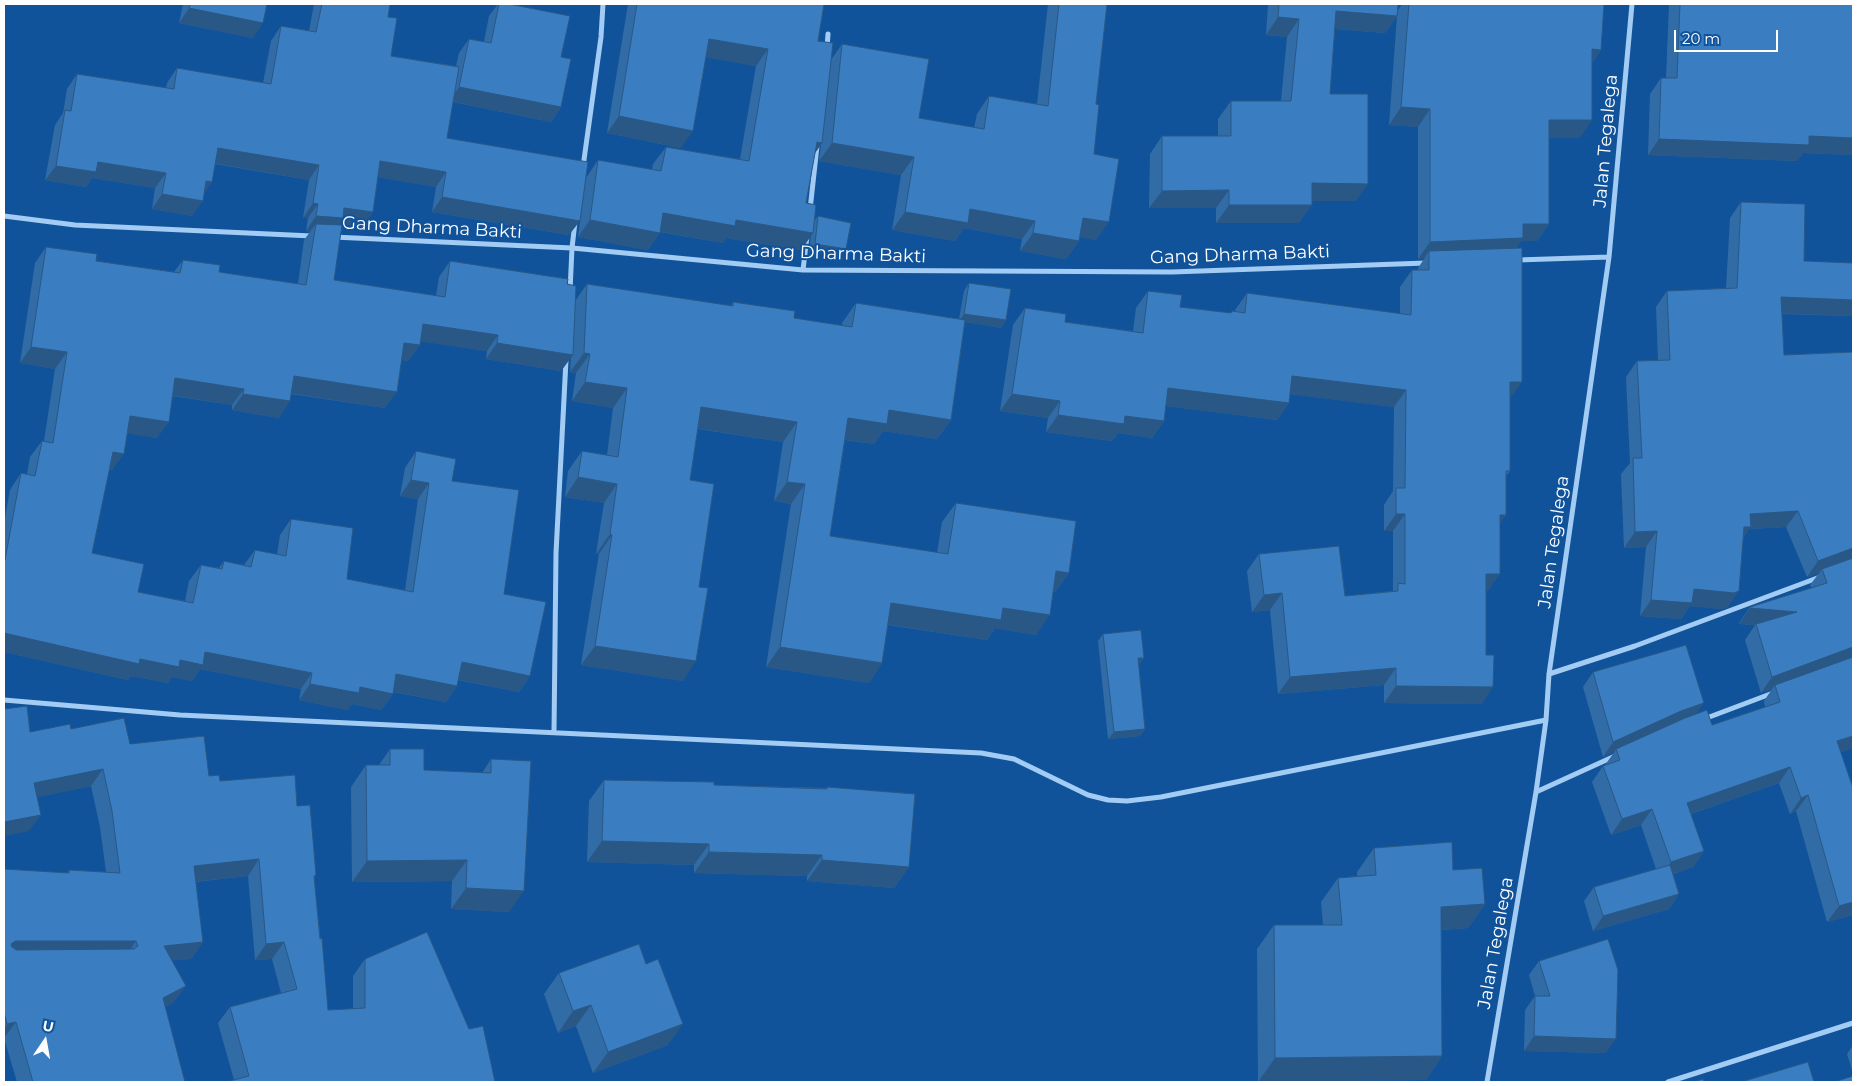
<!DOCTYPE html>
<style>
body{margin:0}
#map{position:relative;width:1857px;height:1086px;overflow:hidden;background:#11539a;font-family:Montserrat,sans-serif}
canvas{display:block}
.frame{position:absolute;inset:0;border:5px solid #fff;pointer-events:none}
.north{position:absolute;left:20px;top:1016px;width:50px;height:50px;-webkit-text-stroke:4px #11539a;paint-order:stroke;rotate:12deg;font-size:14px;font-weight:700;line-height:20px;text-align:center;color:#fff}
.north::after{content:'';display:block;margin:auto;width:18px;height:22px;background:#fff;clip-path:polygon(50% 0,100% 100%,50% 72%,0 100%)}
.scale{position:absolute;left:1674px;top:30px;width:104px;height:22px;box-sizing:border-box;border:2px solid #fff;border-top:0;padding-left:6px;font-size:15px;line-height:18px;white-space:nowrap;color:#fff;-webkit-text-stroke:4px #11539a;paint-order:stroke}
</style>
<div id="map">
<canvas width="1857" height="1086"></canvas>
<div class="frame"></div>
<div class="north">U</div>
<div class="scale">20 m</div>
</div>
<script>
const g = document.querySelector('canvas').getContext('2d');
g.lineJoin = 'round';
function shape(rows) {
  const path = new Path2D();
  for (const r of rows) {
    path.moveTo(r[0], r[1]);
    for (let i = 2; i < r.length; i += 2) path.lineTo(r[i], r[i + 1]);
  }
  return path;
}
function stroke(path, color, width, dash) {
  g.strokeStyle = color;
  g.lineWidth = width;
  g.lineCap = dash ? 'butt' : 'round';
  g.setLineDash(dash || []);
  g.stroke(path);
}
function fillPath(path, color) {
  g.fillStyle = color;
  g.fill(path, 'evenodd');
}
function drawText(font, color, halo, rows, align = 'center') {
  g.font = font + ' Montserrat,sans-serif';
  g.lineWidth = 4;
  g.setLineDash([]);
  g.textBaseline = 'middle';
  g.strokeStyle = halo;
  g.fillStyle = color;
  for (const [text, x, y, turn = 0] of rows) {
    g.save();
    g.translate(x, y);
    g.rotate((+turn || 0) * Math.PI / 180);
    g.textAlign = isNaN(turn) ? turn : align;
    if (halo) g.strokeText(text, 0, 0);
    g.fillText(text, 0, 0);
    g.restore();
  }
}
stroke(shape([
 [827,48,828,34],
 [583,167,601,37,603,4],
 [810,210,817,146],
 [4,216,75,225,312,236],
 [333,237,572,248,803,270,1172,272,1426,263],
 [1517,260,1609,257],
 [803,270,807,236],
 [570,291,572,248,575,222],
 [1549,674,1635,646,1820,577],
 [4,700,180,715,981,753,1014,759,1088,795,1108,800,1127,801,1161,797,1546,720],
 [1704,719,1773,693],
 [554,732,556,553,566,360],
 [1536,792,1615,756],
 [1487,1082,1536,792,1546,720,1549,674,1609,257,1632,4],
 [1668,1082,1853,1023]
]), '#a3ccf4', 5);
fillPath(shape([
 [183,4,267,4,253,38,179,23],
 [314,4,390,4,388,17,391,56,456,66,459,53,469,39,484,42,489,16,498,4,509,4,561,57,561,107,551,122,453,102,447,138,569,235,432,212,436,187,378,177,373,212,362,227,339,223,338,225,334,280,436,296,439,277,450,261,567,284,575,301,587,284,731,306,733,302,794,318,842,326,842,323,856,303,959,319,964,291,969,283,1006,320,1001,328,965,322,951,420,937,439,883,431,874,444,845,440,830,536,937,553,942,522,956,503,1069,573,1055,592,1053,592,1036,635,995,628,987,640,888,625,882,663,869,683,766,667,791,504,774,501,783,442,698,429,690,480,683,681,581,665,599,554,596,554,604,503,565,497,568,471,582,451,607,455,613,408,572,401,576,373,570,372,571,357,561,371,486,359,487,351,420,341,420,345,408,361,402,360,385,408,291,394,279,418,232,410,232,405,173,396,157,438,127,433,112,470,109,469,92,553,138,592,185,601,189,581,201,565,219,568,224,561,244,565,255,550,277,555,280,535,291,519,347,579,405,590,418,499,400,496,405,468,416,451,452,481,504,594,530,676,519,692,458,680,457,686,446,702,393,692,393,694,381,710,352,704,347,710,299,700,301,689,200,669,192,681,172,677,168,683,131,676,128,680,4,652,4,523,10,490,21,473,27,474,30,457,42,441,44,441,55,369,20,363,35,263,46,247,96,261,174,272,183,260,219,272,298,284,304,240,310,232,306,231,308,218,303,218,309,180,215,164,204,194,192,216,152,209,155,188,92,178,86,187,45,180,55,125,63,113,67,89,77,74,166,88,167,83,177,68,263,83,271,41,281,26,309,31],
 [628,4,824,4,818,41,831,60,842,44,919,118,974,128,977,114,989,96,1037,104,1048,4,1107,4,1096,104,1094,154,1096,240,1080,237,1079,241,1066,259,1020,251,1022,239,964,228,955,241,892,230,901,175,819,161,821,145,814,154,806,203,814,221,818,216,846,249,840,257,809,252,811,236,801,250,726,238,723,243,660,232,648,250,578,237,586,178,598,160,652,170,653,164,666,147,740,159,756,66,705,57,681,148,607,133],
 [1268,4,1398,4,1398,10,1402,4,1604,4,1601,50,1592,63,1580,138,1549,138,1549,224,1537,241,1521,241,1516,248,1510,399,1510,471,1506,476,1506,515,1500,523,1488,591,1486,591,1482,704,1384,703,1384,685,1278,694,1270,610,1252,612,1247,571,1259,554,1345,596,1393,591,1393,531,1384,531,1384,505,1393,491,1394,407,1290,394,1289,403,1277,420,1166,406,1164,421,1152,438,1118,433,1112,441,1046,432,1048,418,1000,411,1013,325,1025,308,1065,322,1133,331,1136,308,1148,291,1180,307,1230,313,1232,311,1235,312,1235,310,1247,293,1400,314,1400,287,1412,270,1418,270,1418,268,1424,259,1418,259,1418,127,1389,125,1397,16,1385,33,1335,29,1330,94,1356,201,1312,201,1299,223,1216,223,1216,208,1149,208,1150,154,1162,136,1218,136,1218,119,1231,101,1281,101,1287,37,1266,35],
 [1670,4,1853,4,1853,155,1803,153,1797,161,1648,155,1650,94,1661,78,1666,78,1669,5],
 [1741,202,1804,261,1853,263,1853,316,1782,314,1784,355,1853,352,1853,748,1841,752,1853,915,1827,922,1796,811,1790,814,1779,783,1691,814,1704,851,1693,867,1673,874,1679,894,1669,909,1593,931,1584,901,1594,887,1656,869,1641,825,1611,835,1592,782,1603,766,1605,765,1615,751,1603,757,1583,687,1593,672,1696,714,1712,725,1765,707,1764,701,1772,689,1761,693,1745,640,1755,625,1739,624,1739,623,1750,607,1812,588,1810,585,1819,573,1807,577,1786,527,1749,529,1744,537,1728,607,1722,609,1690,606,1681,619,1640,616,1646,547,1624,548,1621,474,1630,463,1626,377,1637,361,1658,360,1656,307,1667,291,1726,288,1730,218],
 [1103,634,1144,658,1139,665,1145,729,1140,736,1108,739,1098,641],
 [71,729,130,744,220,781,297,806,316,875,314,878,328,1010,353,1009,353,976,365,959,469,1029,234,1080,218,1023,230,1007,281,993,272,959,255,960,248,876,195,882,203,942,191,959,172,960,174,1002,165,1007,185,1082,17,1082,4,1038,4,1039,4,869,67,873,69,870,106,872,100,827,91,786,37,797,29,831,30,732],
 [390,749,424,770,482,773,491,759,509,912,451,909,452,881,352,882,351,787,366,765,379,765],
 [604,780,714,785,826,788,827,787,909,867,894,888,807,881,807,876,694,873,694,865,587,862,589,801],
 [1374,848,1453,870,1485,904,1468,928,1441,930,1442,1056,1426,1080,1258,1082,1257,949,1274,925,1323,925,1321,902,1338,878,1357,876,1357,872],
 [1539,961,1606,1053,1524,1051,1525,1010,1535,996,1529,975],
 [559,973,668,1045,593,1073,576,1026,558,1033,544,994],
 [1853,1045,1853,1073,1847,1054]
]), '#326ca6');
fillPath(shape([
 [189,8,263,23,253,38,179,23],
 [1336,11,1397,16,1385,33,1324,28],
 [1278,17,1299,19,1287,37,1266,35],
 [709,39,768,49,756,66,696,56],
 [1592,49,1601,50,1589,67],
 [459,87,561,107,551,122,449,101],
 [1401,107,1430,109,1418,127,1389,125],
 [619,116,693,131,681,148,607,133],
 [1549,120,1592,120,1580,138,1537,138],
 [1809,136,1853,138,1853,155,1803,153,1797,161,1648,155,1659,139],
 [817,142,822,143,810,160],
 [832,143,914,157,901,175,819,161],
 [218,148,319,165,309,180,207,162],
 [380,161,446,172,436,187,370,176],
 [98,162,166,173,155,188,92,178,86,187,45,180,56,166],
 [206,181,212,182,202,197],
 [1312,183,1368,184,1356,201,1299,201],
 [1229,190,1216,208,1149,208,1162,191],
 [162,194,203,201,192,216,152,209],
 [442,197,580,221,569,235,432,212],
 [313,203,318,204,308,218,303,218],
 [1229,205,1312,205,1299,223,1216,223],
 [344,208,373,212,362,227,339,223,332,233,316,224,310,232,306,231,316,216],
 [970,209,1035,221,1022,239,964,228,955,241,892,230,905,212],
 [663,213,736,220,813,233,801,250,726,238,723,243,651,230],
 [1083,218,1109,222,1096,240,1070,236],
 [590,220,660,233,648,250,578,237],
 [1523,224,1549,224,1537,241,1521,241,1510,256,1429,251,1424,259,1418,259,1430,242],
 [1033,233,1079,241,1066,259,1020,251],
 [815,244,846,249,840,257,809,252],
 [1781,297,1853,300,1853,316,1770,313],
 [964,314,1006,320,1001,328,959,321],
 [423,324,498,335,487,351,411,340],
 [404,343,420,345,408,361,393,359],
 [497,343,573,355,561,371,486,359],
 [31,347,67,352,55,369,20,363],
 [584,353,590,354,576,373,570,372],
 [294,376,397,392,385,408,282,392],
 [1292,376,1406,390,1394,407,1281,393],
 [175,378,244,389,232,405,164,394],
 [585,382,627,388,613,408,572,401],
 [1510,382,1522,382,1510,399],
 [1168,388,1289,403,1277,420,1156,405],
 [243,394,290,401,279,418,232,410],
 [1012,394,1060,401,1048,418,1000,411],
 [701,407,797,422,783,442,688,427],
 [889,410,951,420,937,439,883,431,874,444,834,438,848,418],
 [1058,415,1125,416,1164,421,1152,438,1118,433,1112,441,1046,432],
 [130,416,169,422,157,438,118,432],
 [113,452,124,454,112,470,101,468],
 [578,477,617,484,604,503,565,497],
 [411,480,429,483,418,499,400,496],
 [787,482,805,484,791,504,774,501],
 [1798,511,1786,527,1749,529,1740,543,1733,543,1750,514],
 [1396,514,1405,514,1393,531,1384,531],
 [1500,515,1506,515,1494,532],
 [1657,531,1646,547,1624,548,1635,532],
 [610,534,612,535,599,554,596,554],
 [1853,548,1853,561,1822,569,1819,573,1807,577,1818,561],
 [1056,571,1069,573,1055,592,1042,591],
 [1486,574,1500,574,1488,591,1474,591],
 [1694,589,1739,591,1728,607,1722,609,1690,606,1681,619,1640,616,1651,600],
 [1282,593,1270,610,1252,612,1264,595],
 [891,603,1003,608,1050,615,1036,635,995,628,987,640,878,623],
 [1750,608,1797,612,1756,624,1755,625,1739,624],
 [4,633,140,659,180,660,205,652,312,673,301,689,200,669,192,681,172,677,168,683,131,676,128,680,4,652],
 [595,646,696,661,683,681,581,665],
 [780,647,882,663,869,683,766,667],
 [1853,647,1853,660,1775,685,1772,689,1761,693,1772,677],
 [1138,658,1144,658,1139,665],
 [462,662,530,676,519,692,450,678],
 [1396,668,1384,685,1278,694,1290,677],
 [396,674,457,686,446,702,385,690],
 [310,684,360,687,393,694,381,710,352,704,347,710,299,700],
 [1396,686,1493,687,1482,704,1384,703],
 [1704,703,1694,717,1616,749,1615,751,1603,757,1613,742,1681,711],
 [1145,729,1140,736,1108,739,1114,732],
 [1853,736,1853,748,1826,758,1837,741],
 [1790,767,1779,783,1676,819,1687,803],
 [103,769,91,786,23,800,34,783],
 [1808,795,1796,811,1790,814,1801,798],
 [1652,809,1641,825,1611,835,1622,819],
 [41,815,29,831,4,836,4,822],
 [602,841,709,844,694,865,587,862],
 [1704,851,1693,867,1660,878,1671,862],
 [709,852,822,855,807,876,694,873],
 [259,859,248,876,182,883,194,866],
 [467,860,452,881,352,882,367,861],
 [822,860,909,867,894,888,807,881],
 [466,888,524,891,509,912,451,909],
 [1679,894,1669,909,1593,931,1603,916],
 [1853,902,1853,915,1827,922,1839,906],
 [1485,904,1468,928,1424,931,1441,907],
 [16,941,136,941,125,957,4,958,12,943],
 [203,942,191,959,152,962,164,946],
 [284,942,272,959,255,960,266,944],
 [186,986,174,1002,151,1015,163,998],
 [591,1005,576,1026,558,1033,573,1011],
 [16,1022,4,1038,4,1039,4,1029,7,1024],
 [683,1024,668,1045,593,1073,608,1052],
 [1534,1036,1616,1039,1606,1053,1524,1051],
 [1442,1056,1426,1080,1258,1082,1275,1058]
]), '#295887');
const building = shape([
 [190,4,267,4,263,23,189,8,190,4],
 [322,4,390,4,388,17,397,18,391,56,459,67,447,138,588,162,580,221,442,197,446,172,380,161,373,212,344,208,343,218,316,216,318,204,313,203,319,165,218,148,212,182,206,181,203,201,162,194,166,173,98,162,96,172,56,166,65,110,71,111,77,74,174,89,177,68,271,84,281,26,316,32,322,4],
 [499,4,509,4,570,16,561,57,571,59,561,107,459,87,469,39,491,43,499,4],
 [637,4,824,4,818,41,833,43,822,143,817,142,806,203,816,205,813,233,736,220,735,226,663,213,660,233,590,220,598,160,661,171,666,147,749,161,768,49,709,39,693,131,619,116,637,4],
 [1059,4,1107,4,1096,104,1099,105,1094,154,1119,159,1109,222,1083,218,1079,241,1033,233,1035,221,970,209,968,223,905,212,914,157,832,143,842,44,929,59,919,118,984,129,989,96,1048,106,1059,4],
 [1279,4,1398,4,1397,16,1336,11,1330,94,1368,94,1368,184,1312,183,1312,205,1229,205,1229,190,1162,191,1162,136,1231,136,1231,101,1291,101,1299,19,1278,17,1279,4],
 [1409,4,1604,4,1601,50,1592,49,1592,120,1549,120,1549,224,1523,224,1523,238,1430,242,1430,109,1401,107,1409,4],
 [1680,4,1853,4,1853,138,1809,136,1809,145,1659,139,1661,78,1677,78,1680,4],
 [1741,202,1805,204,1804,261,1853,263,1853,300,1781,297,1784,355,1853,352,1853,548,1818,561,1798,511,1750,514,1751,527,1744,527,1739,591,1734,593,1694,589,1692,603,1651,600,1657,531,1635,532,1633,458,1642,458,1637,361,1670,360,1667,291,1737,288,1741,202],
 [818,216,851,223,846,249,815,244,818,216],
 [316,224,342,225,334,280,445,297,450,261,568,279,567,284,576,286,573,355,497,343,498,335,423,324,420,345,404,343,397,392,294,376,290,401,243,394,244,389,175,378,169,422,130,416,124,454,113,452,92,553,144,564,138,592,193,603,201,565,222,569,224,561,251,567,255,550,286,556,291,519,353,528,347,579,413,592,429,483,411,480,416,451,456,459,452,481,519,490,504,594,546,602,530,676,462,662,457,686,396,674,393,694,360,687,359,693,310,684,312,673,205,652,203,665,180,660,179,667,140,659,139,664,4,633,4,560,5,560,21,473,35,476,42,441,53,443,67,352,31,347,46,247,97,254,96,261,180,273,183,260,220,265,219,272,306,285,316,224],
 [1522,248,1522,382,1510,382,1510,471,1506,471,1506,515,1500,515,1500,574,1486,574,1486,655,1494,655,1493,687,1396,686,1396,668,1290,677,1282,593,1264,595,1259,554,1339,546,1345,596,1398,591,1398,583,1405,584,1405,514,1396,514,1396,488,1405,488,1406,390,1292,376,1289,403,1168,388,1164,421,1125,416,1124,424,1058,415,1060,401,1012,394,1025,308,1066,314,1065,322,1143,333,1148,291,1182,295,1180,307,1231,313,1232,311,1245,313,1247,293,1411,315,1412,270,1429,270,1429,251,1522,248],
 [969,283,1011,289,1006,320,964,314,969,283],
 [587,284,733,306,733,302,795,311,794,318,852,327,856,303,965,320,951,420,889,410,887,424,848,418,830,536,948,554,956,503,1076,521,1069,573,1056,571,1050,615,1003,608,1001,620,891,603,882,663,780,647,805,484,787,482,797,422,701,407,690,480,714,484,699,587,708,588,696,661,595,646,612,535,610,534,617,484,578,477,582,451,618,457,627,388,585,382,590,354,584,353,587,284],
 [1853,558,1853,647,1772,677,1756,624,1797,612,1750,608,1750,607,1827,583,1822,569,1853,558],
 [1141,630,1144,658,1138,658,1145,729,1114,732,1103,634,1141,630],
 [1686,645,1704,703,1681,711,1613,742,1593,672,1686,645],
 [1853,657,1853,736,1837,741,1853,788,1853,902,1839,906,1808,795,1801,798,1790,767,1687,803,1704,851,1671,862,1652,809,1622,819,1603,766,1620,760,1616,749,1685,718,1707,710,1712,725,1780,702,1775,685,1853,657],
 [27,706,30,732,70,724,71,729,124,718,130,744,204,736,209,776,219,775,220,781,295,775,297,806,310,805,316,875,314,876,320,939,322,938,328,1010,365,1008,365,959,427,932,469,1029,483,1026,495,1082,226,1082,249,1076,230,1007,297,989,284,942,266,944,259,859,194,866,203,942,164,946,186,986,163,998,185,1082,33,1082,16,1022,7,1024,4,1012,4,869,69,873,69,870,120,873,112,811,103,769,34,783,41,815,4,822,4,709,27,706],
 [16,941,136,941,138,946,134,949,16,950,11,946,12,943,16,941],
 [390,749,424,749,424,770,491,773,491,759,531,761,524,891,466,888,467,860,367,861,366,765,390,765,390,749],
 [604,780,714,782,714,785,827,789,827,787,915,794,909,867,822,860,822,855,709,852,709,844,602,841,604,780],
 [1452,842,1453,870,1482,868,1485,904,1441,907,1442,1056,1275,1058,1274,925,1342,925,1338,878,1376,875,1374,848,1452,842],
 [1670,865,1679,894,1603,916,1594,887,1670,865],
 [1608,939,1618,970,1616,1039,1534,1036,1535,996,1550,996,1539,961,1608,939],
 [639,944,646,964,658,959,683,1024,608,1052,591,1005,573,1011,559,973,639,944],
 [1808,1062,1814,1082,1741,1082,1808,1062],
 [1853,1076,1853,1082,1834,1082,1853,1076],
 [1703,1079,1704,1082,1693,1082,1703,1079]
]);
fillPath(building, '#3a7dc1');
stroke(building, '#295887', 1);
drawText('18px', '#fff', '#11539a', [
 ["Jalan Tegalega",1606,141,-85],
 ["Gang Dharma Bakti",432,228,3],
 ["Gang Dharma Bakti",836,254,2],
 ["Gang Dharma Bakti",1240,255,-2],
 ["Jalan Tegalega",1554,542,-82],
 ["Jalan Tegalega",1496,943,-80]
]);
</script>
